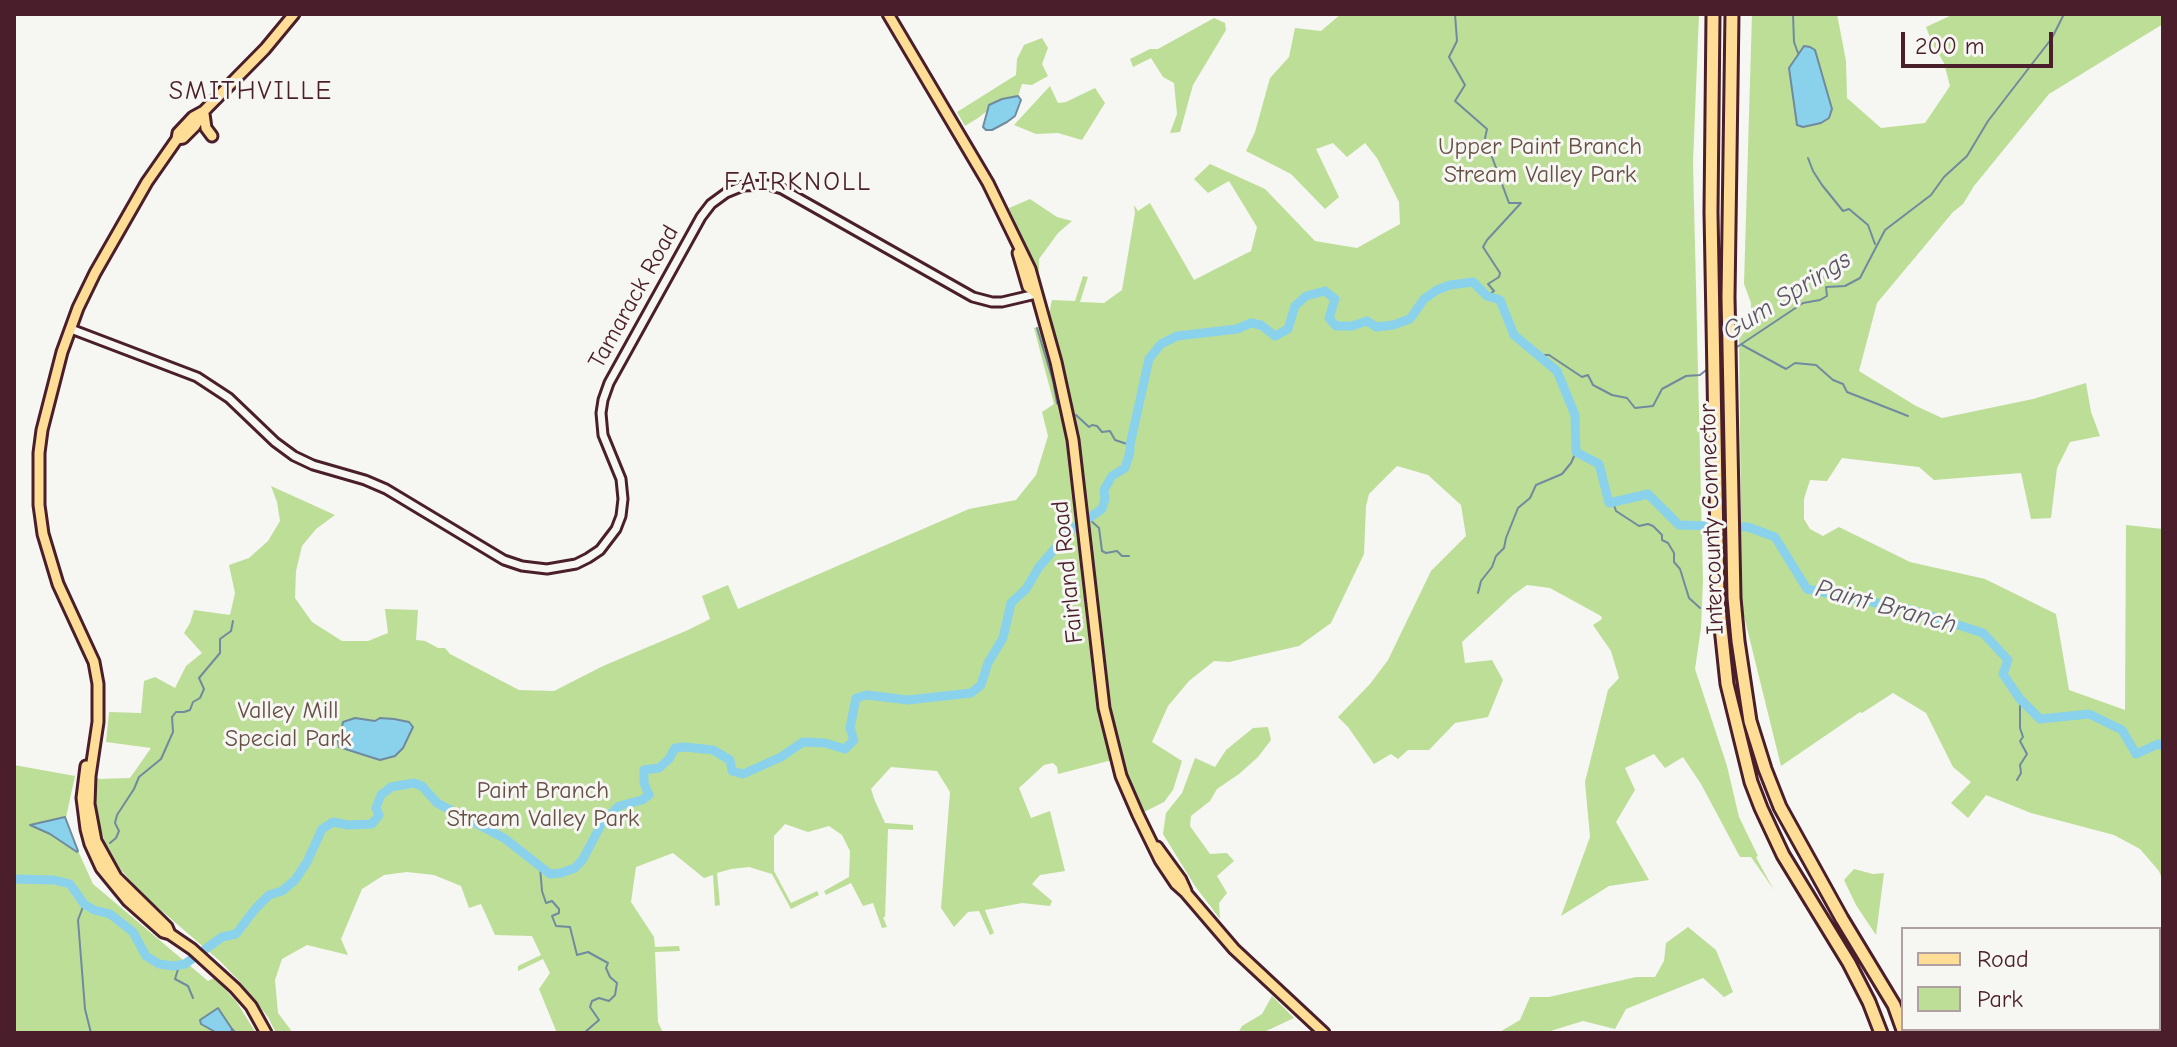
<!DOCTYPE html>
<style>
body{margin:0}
#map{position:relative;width:2177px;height:1047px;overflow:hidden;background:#f6f6f2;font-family:"Comic Neue",sans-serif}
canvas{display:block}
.frame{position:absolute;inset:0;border:16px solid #4a1f2b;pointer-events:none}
.legend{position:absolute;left:1901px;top:927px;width:260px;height:104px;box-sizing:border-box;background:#f6f6f2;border:2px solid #b1a0a2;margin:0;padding:10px 14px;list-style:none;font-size:24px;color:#4a1f2b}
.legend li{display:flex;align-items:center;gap:16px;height:40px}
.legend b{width:40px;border:2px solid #b1a0a2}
.scale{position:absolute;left:1901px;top:32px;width:152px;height:36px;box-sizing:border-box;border:4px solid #4a1f2b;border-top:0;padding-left:10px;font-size:24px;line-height:28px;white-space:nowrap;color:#4a1f2b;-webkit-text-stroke:6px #f6f6f2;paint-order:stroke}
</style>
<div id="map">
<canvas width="2177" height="1047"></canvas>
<div class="frame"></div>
<ul class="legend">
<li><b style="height:10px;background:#fedd96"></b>Road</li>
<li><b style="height:22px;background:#bdde97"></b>Park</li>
</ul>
<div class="scale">200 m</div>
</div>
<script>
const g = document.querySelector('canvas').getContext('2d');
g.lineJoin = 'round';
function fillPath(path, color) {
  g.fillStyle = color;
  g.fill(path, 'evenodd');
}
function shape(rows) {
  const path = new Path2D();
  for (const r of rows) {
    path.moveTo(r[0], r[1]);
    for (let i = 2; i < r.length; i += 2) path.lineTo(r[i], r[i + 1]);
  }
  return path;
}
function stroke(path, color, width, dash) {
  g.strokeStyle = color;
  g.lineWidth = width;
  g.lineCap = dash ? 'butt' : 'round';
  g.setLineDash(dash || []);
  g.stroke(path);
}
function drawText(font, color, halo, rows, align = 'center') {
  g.font = font + ' "Comic Neue",sans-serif';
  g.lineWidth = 6;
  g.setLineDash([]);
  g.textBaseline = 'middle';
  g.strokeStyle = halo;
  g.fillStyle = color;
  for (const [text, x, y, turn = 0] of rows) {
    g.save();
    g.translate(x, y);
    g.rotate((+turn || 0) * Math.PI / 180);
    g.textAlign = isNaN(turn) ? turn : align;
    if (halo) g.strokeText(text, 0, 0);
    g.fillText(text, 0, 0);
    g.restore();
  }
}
fillPath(shape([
 [1341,14,1699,14,1693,162,1703,581,1701,628,1695,669,1727,766,1739,817,1758,856,1756,857,1758,861,1774,890,1751,857,1740,857,1701,784,1683,757,1665,768,1654,754,1625,768,1635,790,1616,822,1649,880,1609,886,1561,916,1590,837,1585,782,1608,690,1619,678,1611,651,1593,625,1602,619,1601,616,1550,588,1527,585,1513,595,1462,642,1465,663,1492,660,1503,680,1488,717,1455,723,1429,750,1408,750,1398,759,1391,754,1374,764,1348,727,1338,717,1370,684,1388,660,1431,571,1466,536,1461,505,1428,475,1397,466,1369,494,1366,506,1364,554,1331,623,1299,646,1229,662,1214,661,1189,681,1168,706,1152,742,1182,761,1173,790,1164,802,1138,815,1116,759,1058,774,1057,767,1053,763,1044,765,1019,788,1031,818,1050,811,1065,871,1040,875,1032,884,1052,901,1050,906,1022,903,985,910,994,933,990,935,979,911,968,912,954,927,941,908,950,792,937,771,891,767,871,789,875,801,885,823,913,825,913,830,888,829,885,917,883,917,887,927,882,928,873,903,863,906,851,883,826,895,824,891,849,877,850,851,842,835,829,826,808,832,785,824,774,836,774,871,791,903,817,891,819,895,791,909,772,874,749,867,731,869,717,873,720,905,715,906,713,875,704,878,673,853,636,867,631,902,654,937,655,947,679,946,680,951,655,952,658,1022,663,1033,557,1033,539,989,550,973,543,959,518,971,518,966,541,955,532,936,495,935,481,904,469,908,461,886,434,875,407,872,384,875,362,889,341,939,348,955,307,945,282,959,275,980,278,1013,293,1033,276,1033,268,1017,241,983,221,962,141,893,121,870,105,842,99,824,94,798,94,774,99,779,130,778,151,748,106,742,109,712,141,713,144,681,155,677,175,688,186,666,202,653,184,633,190,623,194,610,230,615,235,593,229,565,249,558,268,541,280,521,277,502,271,486,335,515,316,529,302,546,296,571,295,598,312,622,342,641,368,641,388,633,385,609,418,610,416,640,425,641,438,648,445,648,450,654,519,690,554,691,603,666,688,630,710,619,702,596,728,585,738,609,969,509,1016,500,1036,475,1048,436,1042,412,1054,404,1034,328,1046,326,1052,300,1075,301,1083,276,1088,277,1080,302,1104,303,1122,290,1135,213,1134,205,1138,211,1150,203,1194,280,1251,251,1257,227,1229,181,1208,193,1194,179,1210,164,1265,189,1315,241,1357,248,1400,224,1399,202,1377,158,1365,143,1347,157,1333,143,1316,149,1339,197,1325,209,1291,174,1246,151,1255,132,1270,78,1289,57,1295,28,1321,31],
 [1752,14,1837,14,1846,61,1847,98,1881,128,1925,123,1950,86,1944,63,1933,45,1926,27,1954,14,2163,14,2163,24,2049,94,1974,186,1963,204,1953,212,1877,303,1859,371,1916,406,1942,418,2033,399,2086,383,2091,412,2100,436,2070,442,2057,468,2051,518,2031,519,2021,473,1934,480,1919,467,1842,458,1827,481,1810,480,1804,499,1804,519,1810,529,1823,536,1839,527,1910,562,1985,579,2056,614,2069,690,2125,710,2126,525,2163,529,2163,881,2159,871,2140,849,2114,835,2031,813,1986,795,1968,818,1951,803,1971,782,1953,767,1926,713,1893,693,1862,713,1860,712,1781,766,1742,608,1739,339,1751,323,1751,303,1744,284],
 [1214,18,1225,23,1226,30,1193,85,1180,132,1170,133,1177,114,1174,83,1163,77,1151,58,1133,67,1130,59,1150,49,1158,49],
 [1042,38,1048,48,1042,64,1048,76,1032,85,1022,84,1018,96,1002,99,990,105,987,111,978,118,965,126,957,112,1016,75,1017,59,1024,45],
 [1050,86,1058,103,1066,102,1095,88,1105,103,1082,140,1058,133,1036,134,1014,125],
 [1030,199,1057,217,1072,221,1058,233,1039,259,1039,275,1009,208],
 [1268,727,1271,740,1258,757,1239,774,1217,789,1210,801,1191,816,1190,826,1210,854,1227,853,1234,861,1217,876,1227,893,1219,903,1220,919,1195,886,1163,834,1166,813,1182,793,1195,758,1215,767,1226,750,1253,728],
 [14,765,75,776,65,822,93,884,208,981,214,978,236,1001,256,1033,14,1033],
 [1854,869,1873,874,1884,873,1876,935,1856,905,1844,880],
 [1688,927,1716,950,1733,992,1724,997,1703,978,1626,1009,1615,1029,1583,1021,1544,1033,1498,1033,1520,1020,1530,997,1549,997,1636,977,1655,977,1664,961,1666,943],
 [1272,996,1294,1018,1262,1033,1238,1033,1242,1026,1262,1014]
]), '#bdde97');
const water = shape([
 [1804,46,1810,47,1815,50,1832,109,1829,118,1821,123,1803,127,1797,125,1789,68,1804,46],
 [1018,96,1021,100,1015,116,1007,122,992,130,986,130,983,127,989,105,1002,99,1018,96],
 [355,718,375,721,380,718,394,719,409,722,413,727,403,748,395,756,380,760,339,747,337,735,341,731,343,722,355,718],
 [65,817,78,851,77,852,50,834,30,825,65,817],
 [218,1008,232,1029,231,1033,217,1033,201,1024,200,1020,218,1008]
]);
fillPath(water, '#8ad2eb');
stroke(water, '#708a9e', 2);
stroke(shape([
 [1455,14,1457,41,1449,57,1465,85,1455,101,1487,129,1485,138,1509,203,1521,203,1487,240,1483,247,1500,273,1499,277,1488,284,1494,291,1487,296],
 [1793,14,1794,42,1798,53],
 [1808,158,1813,171,1822,185,1843,211,1849,209,1868,225,1875,244],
 [1037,328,1053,381,1057,403,1059,405],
 [1742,345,1786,369,1795,363,1816,365,1833,380,1843,384,1847,392,1908,416],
 [1734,349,1803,303,1820,300,1827,296,1826,287,1845,286,1860,278,1885,230,1931,195,1944,177,1967,156,1988,121,2052,38,2064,14],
 [1538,355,1549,355,1582,377,1588,375,1593,385,1612,395,1627,398,1635,408,1653,406,1662,389,1686,376,1700,375,1710,367],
 [1076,415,1089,427,1092,425,1097,426,1102,432,1110,431,1115,440,1130,445],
 [1613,502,1616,511,1639,526,1648,524,1653,526,1662,535,1662,540,1668,543,1674,553,1674,562,1680,569,1689,598,1700,608],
 [1089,519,1099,528,1102,551,1106,553,1117,551,1122,556,1129,556],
 [1478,593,1481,581,1492,567,1496,556,1504,548,1506,538,1518,508,1530,498,1536,485,1562,474,1571,463,1576,452],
 [2017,780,2021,773,2020,765,2027,754,2020,741,2023,737,2020,728,2020,699],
 [110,843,116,838,119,831,115,823,117,815,134,789,139,777,161,759,173,732,172,717,176,712,184,712,190,710,193,702,200,698,204,689,199,678,220,653,220,639,231,631,233,621],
 [540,867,542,891,546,903,552,901,559,909,559,913,552,916,556,926,570,927,577,955,588,952,608,963,606,968,610,977,617,983,615,995,609,1001,599,998,592,1001,590,1007,599,1020,584,1033],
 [84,904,78,920,85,1009,91,1033],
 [179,966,175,979,188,986,193,998],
 [232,1029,236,1033]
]), '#708a9e', 2);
stroke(shape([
 [14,879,54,880,70,884,84,904,94,910,110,914,133,932,146,956,159,964,174,966,185,964,222,937,236,934,255,909,269,895,282,891,295,880,307,862,322,829,333,822,348,825,372,824,379,815,376,808,381,795,391,787,414,783,422,786,437,803,504,838,550,874,561,873,575,868,583,859,602,823,619,806,642,800,649,795,644,783,644,770,659,768,669,759,675,748,685,747,713,750,730,760,732,771,743,774,781,757,803,742,825,743,845,749,854,740,850,728,856,698,867,695,908,700,971,693,981,685,988,663,1003,638,1011,603,1026,589,1039,567,1071,530,1102,509,1105,499,1104,490,1112,476,1125,468,1130,452,1130,445,1149,359,1161,344,1177,336,1237,329,1251,323,1261,325,1275,336,1288,329,1295,306,1306,296,1325,291,1335,299,1329,318,1336,326,1352,326,1367,321,1376,327,1393,325,1410,319,1424,299,1437,290,1450,285,1473,282,1487,296,1500,300,1514,335,1557,371,1575,415,1576,452,1599,464,1609,503,1648,494,1679,525,1748,527,1775,537,1807,589,1912,610,1983,633,2008,660,2003,674,2020,699,2040,719,2089,714,2122,730,2136,754,2158,744,2163,746]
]), '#8ad2eb', 9);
const minor = shape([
 [71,329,197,377,229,398,275,442,294,456,313,465,365,480,386,489,504,560,522,566,547,569,576,564,588,558,600,550,616,529,621,516,623,499,621,479,603,435,601,413,603,400,609,383,701,217,711,204,726,193,743,186,768,185,782,189,973,297,992,302,1002,302,1036,294]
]);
const major = shape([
 [888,14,988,183,1030,269,1056,362,1073,440,1104,708,1121,776,1138,815,1160,860,1176,884,1186,893,1234,949,1324,1033],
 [204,114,206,128,212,136],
 [177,139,183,138,195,126,204,111],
 [1018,253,1028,287,1036,293],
 [86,766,82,798,86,829,90,844,101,868,128,901,163,932,170,934,192,949,235,988,251,1006,266,1033],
 [1157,847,1181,880,1186,891],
 [170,934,167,927,116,877,96,841,89,804,90,776,98,722,98,684,94,662,58,584,43,534,39,505,39,453,42,430,62,352,78,308,95,273,147,182,177,139,178,133,193,117,204,111,265,49,294,14]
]);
const highway = shape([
 [1713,14,1711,212,1718,599,1727,684,1751,782,1761,808,1783,855,1849,963,1869,1002,1881,1033],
 [1732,14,1728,297,1734,598,1738,641,1750,721,1765,769,1780,807,1842,919,1894,1005,1904,1033]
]);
stroke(minor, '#4a1f2b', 13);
stroke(major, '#4a1f2b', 15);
stroke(highway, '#4a1f2b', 17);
stroke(minor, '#f6f6f2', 7);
stroke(major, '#fedd96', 9);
stroke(highway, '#fedd96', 11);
drawText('24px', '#674f46', '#f6f6f2', [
 ["Upper Paint Branch",1540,147],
 ["Stream Valley Park",1540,175],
 ["Valley Mill",288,711],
 ["Special Park",288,739],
 ["Paint Branch",543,791],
 ["Stream Valley Park",543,819]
]);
drawText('24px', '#4a1f2b', '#f6f6f2', [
 ["Tamarack Road",634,297,-61],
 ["Intercounty Connector",1712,519,-92],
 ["Fairland Road",1068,572,-96]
]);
g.letterSpacing = '2px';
drawText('26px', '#4a1f2b', '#f6f6f2', [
 ["SMITHVILLE",251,92],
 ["FAIRKNOLL",798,183]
]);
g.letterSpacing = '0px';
drawText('italic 26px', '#5d5565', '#f6f6f2', [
 ["Gum Springs",1787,296,-32],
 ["Paint Branch",1886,607,15]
]);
</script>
